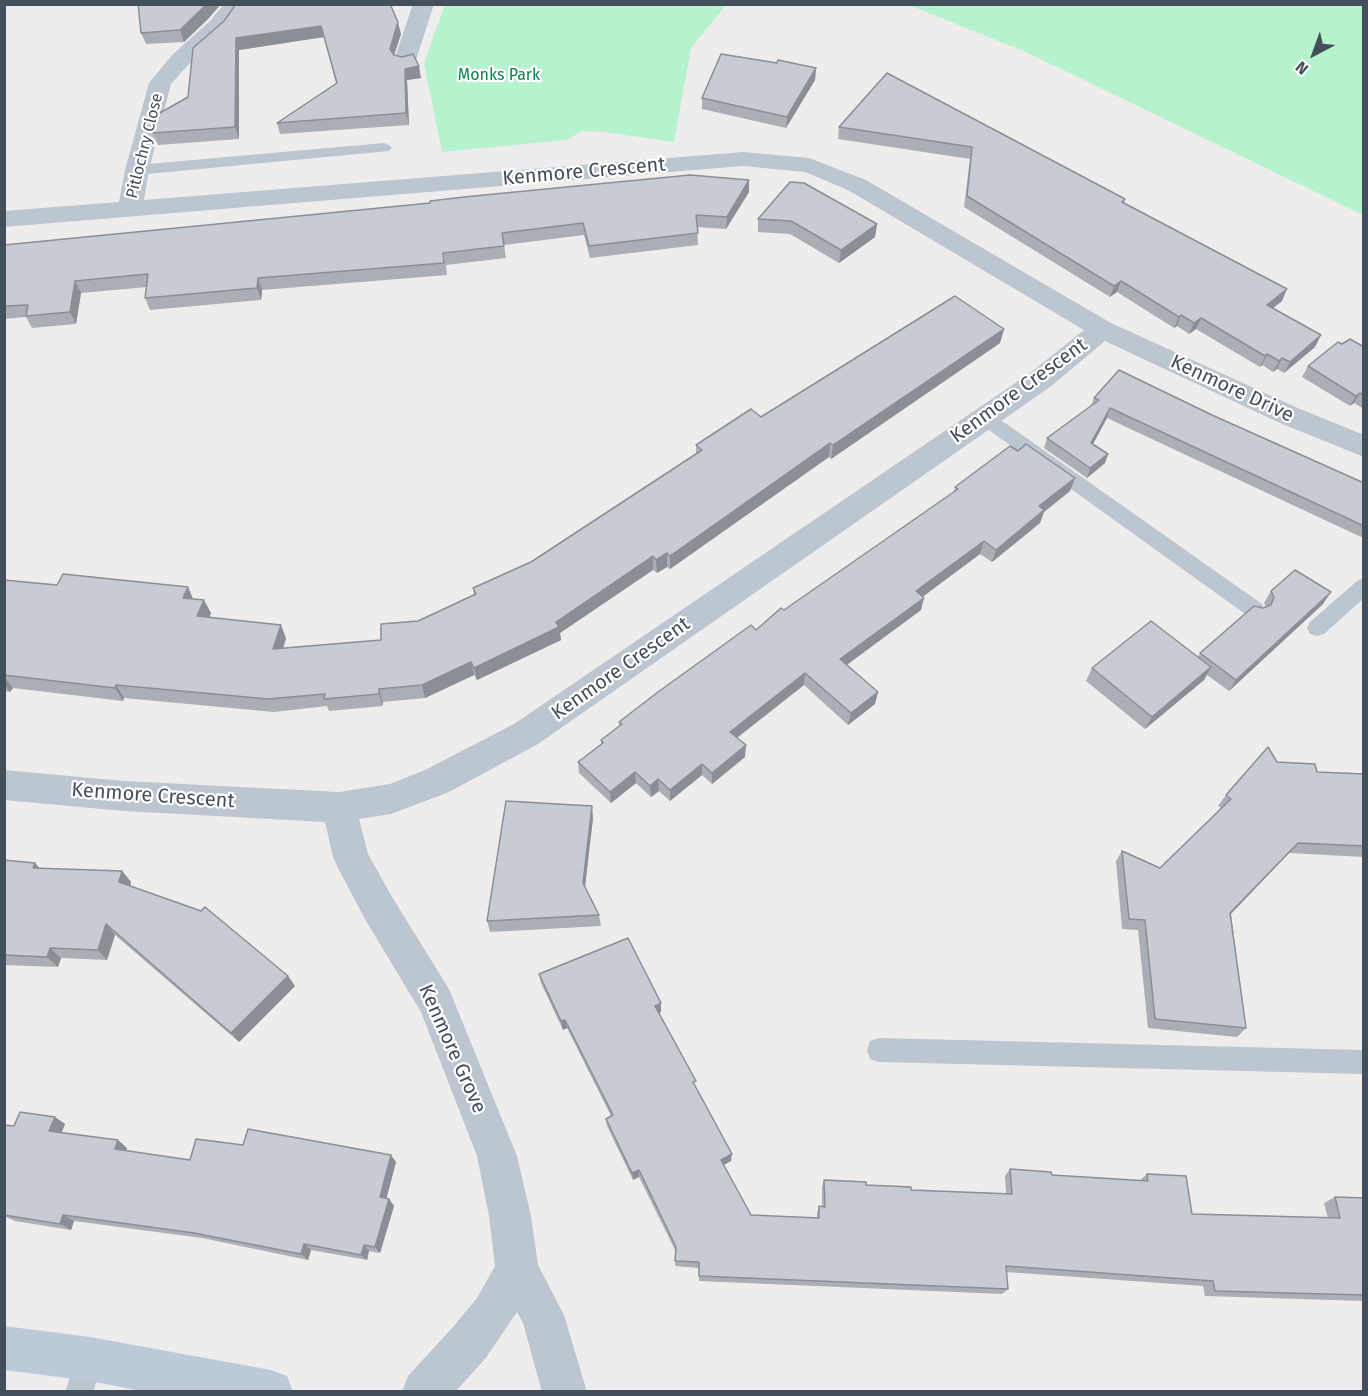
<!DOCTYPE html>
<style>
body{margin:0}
#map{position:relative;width:1368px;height:1396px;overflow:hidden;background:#efecec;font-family:"Fira Sans",sans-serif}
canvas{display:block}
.frame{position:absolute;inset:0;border:6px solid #434f5b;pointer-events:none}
.north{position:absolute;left:1284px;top:24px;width:60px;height:60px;-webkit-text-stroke:4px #fff;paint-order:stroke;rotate:221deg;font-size:16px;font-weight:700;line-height:24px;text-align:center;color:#434f5b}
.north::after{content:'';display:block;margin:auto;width:21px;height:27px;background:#434f5b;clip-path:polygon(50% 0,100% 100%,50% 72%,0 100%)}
</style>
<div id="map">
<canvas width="1368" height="1396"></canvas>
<div class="frame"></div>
<div class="north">N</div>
</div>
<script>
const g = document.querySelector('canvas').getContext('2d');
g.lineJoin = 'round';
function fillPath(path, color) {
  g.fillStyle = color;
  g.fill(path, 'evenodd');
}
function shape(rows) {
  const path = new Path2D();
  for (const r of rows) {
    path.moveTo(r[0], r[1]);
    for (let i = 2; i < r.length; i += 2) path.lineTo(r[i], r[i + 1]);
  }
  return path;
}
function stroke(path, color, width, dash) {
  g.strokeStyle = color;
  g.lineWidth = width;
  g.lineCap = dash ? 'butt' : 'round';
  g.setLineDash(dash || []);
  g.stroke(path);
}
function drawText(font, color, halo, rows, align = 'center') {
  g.font = font + ' "Fira Sans",sans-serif';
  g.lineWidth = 4.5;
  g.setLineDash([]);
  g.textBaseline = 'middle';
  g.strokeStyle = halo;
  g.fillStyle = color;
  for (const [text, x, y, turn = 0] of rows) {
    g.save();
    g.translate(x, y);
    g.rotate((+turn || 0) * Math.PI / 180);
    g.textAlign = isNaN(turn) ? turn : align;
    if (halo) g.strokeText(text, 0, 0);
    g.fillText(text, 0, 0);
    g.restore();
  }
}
fillPath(shape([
 [445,4,726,4,726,5,691,48,674,142,603,132,582,131,567,140,442,152,424,64],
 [909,5,1363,5,1363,215,1028,53]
]), '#b5f3cf');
fillPath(shape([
 [384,143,389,145,392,148,389,151,137,175,129,170,137,165,384,143],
 [985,412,991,413,1262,604,1265,610,1262,616,1255,618,1248,616,979,423,976,418,979,413,985,412],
 [1364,578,1364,598,1324,634,1317,636,1310,634,1307,628,1310,622,1357,581,1364,578],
 [879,1038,1364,1050,1364,1074,879,1062,870,1059,867,1050,870,1041,879,1038],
 [90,1345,100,1349,104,1359,93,1392,65,1392,80,1349,90,1345]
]), '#bbc6d1');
fillPath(shape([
 [224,4,246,4,226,31,188,65,171,84,149,170,144,200,743,152,809,158,866,180,1111,323,1300,409,1364,435,1364,457,1280,423,1105,341,1050,387,538,744,449,792,391,814,359,819,368,854,392,897,449,989,517,1156,531,1216,538,1265,564,1315,587,1392,542,1392,523,1323,517,1312,485,1359,455,1392,402,1392,408,1376,453,1327,477,1298,495,1266,489,1216,477,1156,421,1012,366,921,338,868,333,857,325,822,124,811,4,800,4,770,124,781,339,792,390,784,425,770,514,724,1030,373,1084,330,848,190,805,172,743,166,4,227,4,211,119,202,125,170,149,83,172,55,210,21,224,4],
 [413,4,434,4,416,60,413,65,405,67,397,65,394,60,413,4]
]), '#bbc6d1');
fillPath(shape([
 [4,1326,90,1337,271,1370,287,1376,293,1392,146,1392,90,1381,4,1370,4,1326]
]), '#bcc9d8');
fillPath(shape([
 [138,4,221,4,208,19,184,42,146,44,141,33],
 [224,21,401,34,394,55,421,78,407,80,409,125,280,134,277,123,336,83,324,37,239,50,239,139,158,145,153,133,188,97],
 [777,63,816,68,815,80,786,128,702,109,702,98],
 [887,73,1125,199,1124,203,1282,301,1273,308,1315,347,1284,373,1277,369,1273,372,1262,365,1260,367,1196,329,1189,334,1177,326,1174,328,1117,292,1110,297,964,207,970,159,838,139,839,127],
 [749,180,749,192,726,229,697,227,698,245,590,258,584,235,504,245,506,258,446,265,447,275,262,290,261,300,150,310,145,298,147,287,81,293,76,324,32,328,26,317,4,319,4,245],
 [758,219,877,224,875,237,839,263,790,234,758,232],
 [1004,329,1000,343,831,459,829,457,670,569,667,567,657,573,653,570,560,633,561,640,477,680,474,675,425,698,383,702,383,706,329,711,327,706,274,712,124,698,123,701,13,688,10,692,4,691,4,580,194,599,211,613,209,618,286,638,283,649,381,640,418,621,474,595,473,588,531,562,696,454,696,445,761,417],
 [1342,344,1364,347,1364,409,1354,403,1350,406,1302,377,1308,366],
 [1094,398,1212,415,1364,483,1364,533,1361,537,1107,418,1093,444,1108,454,1105,463,1087,478,1044,448,1047,438,1091,406],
 [1018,451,1075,478,1070,491,1044,512,1040,523,992,562,980,554,922,597,921,610,847,665,878,692,875,704,848,725,804,685,737,738,745,757,712,784,702,775,670,801,659,791,651,797,636,783,611,803,579,773,578,762,601,744,601,740,619,726,619,722,756,630,954,492,955,487],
 [1271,591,1323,604,1229,691,1207,675,1204,680,1145,729,1086,681,1092,668,1198,657,1200,653,1263,608,1266,607,1264,603],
 [1277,762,1317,772,1364,774,1364,857,1289,853,1231,914,1246,1028,1237,1037,1148,1028,1138,930,1122,929,1116,861,1122,851,1160,868,1221,808,1218,806,1226,795],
 [593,818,585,888,599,915,601,926,490,932,487,921],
 [4,860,35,863,40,869,122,871,131,882,130,886,288,976,295,986,239,1042,115,935,107,960,61,958,58,967,4,965],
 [539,974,661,1003,661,1012,659,1013,731,1161,723,1165,751,1215,817,1218,817,1213,819,1206,822,1207,822,1187,824,1180,911,1190,1006,1194,1005,1176,1010,1169,1052,1175,1139,1181,1147,1174,1192,1214,1328,1218,1324,1203,1335,1197,1364,1198,1364,1301,1205,1296,1203,1286,1006,1272,1008,1289,1002,1294,699,1281,699,1268,675,1266,676,1252,639,1177,633,1180,607,1126,606,1119,611,1116,567,1028,563,1030,541,983],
 [55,1117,65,1124,61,1133,127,1148,126,1151,190,1160,243,1145,396,1162,386,1199,389,1199,394,1206,380,1253,369,1251,367,1260,311,1250,308,1260,202,1238,74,1221,71,1230,15,1221,4,1216,4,1125,14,1126]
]), '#abafb5');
fillPath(shape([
 [207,4,221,4,208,19,184,42,180,30],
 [398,22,401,34,392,61,390,49],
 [321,26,324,37,239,50,239,139,235,127,236,38],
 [419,66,421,78,407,80,409,125,406,113,405,69],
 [816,68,815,80,786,128,787,117],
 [749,180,749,192,726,229,727,217],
 [877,224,875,237,839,263,841,250],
 [258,278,262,290,261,300,257,288],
 [75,281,81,293,76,324,70,312],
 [1121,281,1117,292,1110,297,1114,286],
 [1287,289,1282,301,1262,317,1267,305],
 [1181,315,1177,326,1174,328,1179,317],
 [1201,318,1196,329,1189,334,1194,323],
 [1004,329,1000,343,831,459,833,445],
 [1321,335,1315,347,1284,373,1290,362],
 [1267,354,1262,365,1260,367,1265,356],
 [1282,358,1277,369,1273,372,1279,361],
 [1360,393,1354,403,1350,406,1356,396],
 [1110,408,1107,418,1088,453,1091,443],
 [830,443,829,457,670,569,670,556],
 [1108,454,1105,463,1087,478,1090,468],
 [1075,478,1070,491,1044,512,1040,523,992,562,996,550,1039,506],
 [984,541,980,554,913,604,916,591],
 [667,553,667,567,657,573,656,560],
 [653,556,653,570,560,633,561,640,477,680,474,668,556,622],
 [188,587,194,601,183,598],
 [1331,592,1323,604,1229,691,1236,680],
 [924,598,921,610,838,671,840,659],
 [204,600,211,613,204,630,197,616],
 [281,625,286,638,279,662,273,649],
 [471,662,474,675,425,698,422,685],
 [1211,667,1204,680,1145,729,1152,717],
 [805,673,804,685,730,743,730,732],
 [4,677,13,688,10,692,4,684],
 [116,685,124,698,123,701,115,688],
 [379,689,383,702,383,706,379,694],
 [878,692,875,704,848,725,851,713],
 [746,745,745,757,712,784,712,773],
 [702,764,702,775,670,801,670,790],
 [635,772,636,783,611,803,610,792],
 [658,779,659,791,651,797,650,786],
 [592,806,593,818,584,894,583,883],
 [1298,843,1289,853,1222,923,1230,913],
 [35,863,45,874,33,868],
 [122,871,131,882,128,893,119,882],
 [106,924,115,935,107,960,98,950],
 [50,948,61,958,58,967,47,957],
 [288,976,295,986,239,1042,231,1033],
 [661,1003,661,1012,656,1015,655,1006],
 [565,1020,567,1028,563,1030,561,1021],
 [55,1117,65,1124,59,1139,49,1131],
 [118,1140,127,1148,125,1156,115,1149],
 [732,1154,731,1161,720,1167,721,1160],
 [391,1155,396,1162,385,1204,380,1197],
 [639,1170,639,1177,633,1180,632,1173],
 [389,1199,394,1206,380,1253,375,1247],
 [63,1215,74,1221,71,1230,60,1224],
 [304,1244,311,1250,308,1260,301,1254],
 [364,1245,369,1251,367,1260,361,1255]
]), '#8b8e94');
const building = shape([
 [138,4,207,4,180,30,141,33,138,4],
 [236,4,390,4,398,22,390,49,394,55,402,57,413,54,419,66,405,69,406,113,277,123,337,83,321,26,236,38,235,127,153,133,158,114,188,97,193,48,224,21,236,4],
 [721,54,777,63,778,60,816,68,787,117,702,98,721,54],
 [887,73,1125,199,1122,202,1287,289,1267,305,1321,335,1290,362,1282,358,1279,361,1267,354,1265,356,1201,318,1194,323,1181,315,1179,317,1121,281,1114,286,967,196,972,147,839,127,887,73],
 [690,175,749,180,727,217,696,215,698,233,589,246,583,223,502,233,504,246,443,253,444,263,258,278,257,288,145,298,148,274,75,281,70,312,26,316,28,305,4,306,4,245,430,203,430,201,464,197,690,175],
 [790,182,804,183,877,224,841,250,791,221,758,219,790,182],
 [955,296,1004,329,833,445,830,443,670,556,667,553,656,560,653,556,556,622,559,627,474,668,471,662,422,685,379,689,379,694,324,699,325,694,268,699,116,685,115,688,4,675,4,580,57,585,63,574,188,587,183,598,204,600,197,616,281,625,273,649,381,640,381,624,418,621,476,594,473,588,531,562,702,450,696,445,751,409,761,417,955,296],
 [1350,339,1364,347,1364,395,1360,393,1356,396,1308,366,1338,342,1342,344,1350,339],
 [1119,370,1212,415,1364,483,1364,526,1110,408,1091,443,1108,454,1090,468,1047,438,1099,400,1094,398,1119,370],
 [1026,444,1075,478,1039,506,1044,510,996,550,984,541,916,591,924,598,840,659,878,692,851,713,805,673,730,732,746,745,712,773,702,764,670,790,658,779,650,786,635,772,610,792,578,762,603,743,601,740,622,724,619,722,658,692,751,625,756,630,781,608,784,610,958,489,955,487,1010,446,1018,451,1026,444],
 [1295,570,1331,592,1236,680,1200,653,1254,606,1263,608,1271,605,1274,597,1271,591,1295,570],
 [1151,621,1211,667,1152,717,1092,668,1151,621],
 [1268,747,1277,762,1315,764,1317,772,1364,774,1364,846,1298,843,1230,913,1246,1028,1155,1019,1145,920,1129,919,1122,851,1160,868,1231,799,1226,795,1268,747],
 [506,801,592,806,583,883,599,915,487,921,506,801],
 [4,860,35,863,33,868,122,871,119,882,201,911,205,907,288,976,231,1033,106,924,98,950,50,948,47,957,4,955,4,860],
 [628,938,661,1003,655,1006,696,1081,693,1082,732,1154,721,1160,751,1215,819,1218,819,1206,825,1207,824,1180,866,1182,866,1185,911,1187,911,1190,1012,1194,1010,1169,1051,1172,1052,1175,1148,1181,1147,1174,1186,1176,1192,1214,1340,1218,1335,1197,1364,1198,1364,1295,1215,1291,1213,1281,1006,1266,1008,1289,699,1276,699,1262,675,1261,676,1247,639,1170,632,1173,606,1119,613,1115,565,1020,561,1021,539,974,628,938],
 [20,1112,55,1117,49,1131,118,1140,115,1149,190,1160,196,1139,243,1145,248,1129,391,1155,380,1197,389,1199,375,1247,364,1245,361,1255,304,1244,301,1254,194,1233,63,1215,60,1224,4,1215,5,1209,4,1209,4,1125,14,1126,20,1112]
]);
fillPath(building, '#c7cbd3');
stroke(building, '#8b8e94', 1.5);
drawText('16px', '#0d834c', '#fff', [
 ["Monks Park",499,76]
]);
drawText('16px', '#434f5b', '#fff', [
 ["Pitlochry Close",145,146,-76]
]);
drawText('20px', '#434f5b', '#fff', [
 ["Kenmore Crescent",584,172,-5],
 ["Kenmore Drive",1232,389,25],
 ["Kenmore Crescent",1019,391,-36],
 ["Kenmore Crescent",621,669,-35],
 ["Kenmore Crescent",153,796,4],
 ["Kenmore Grove",452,1049,66]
]);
</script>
